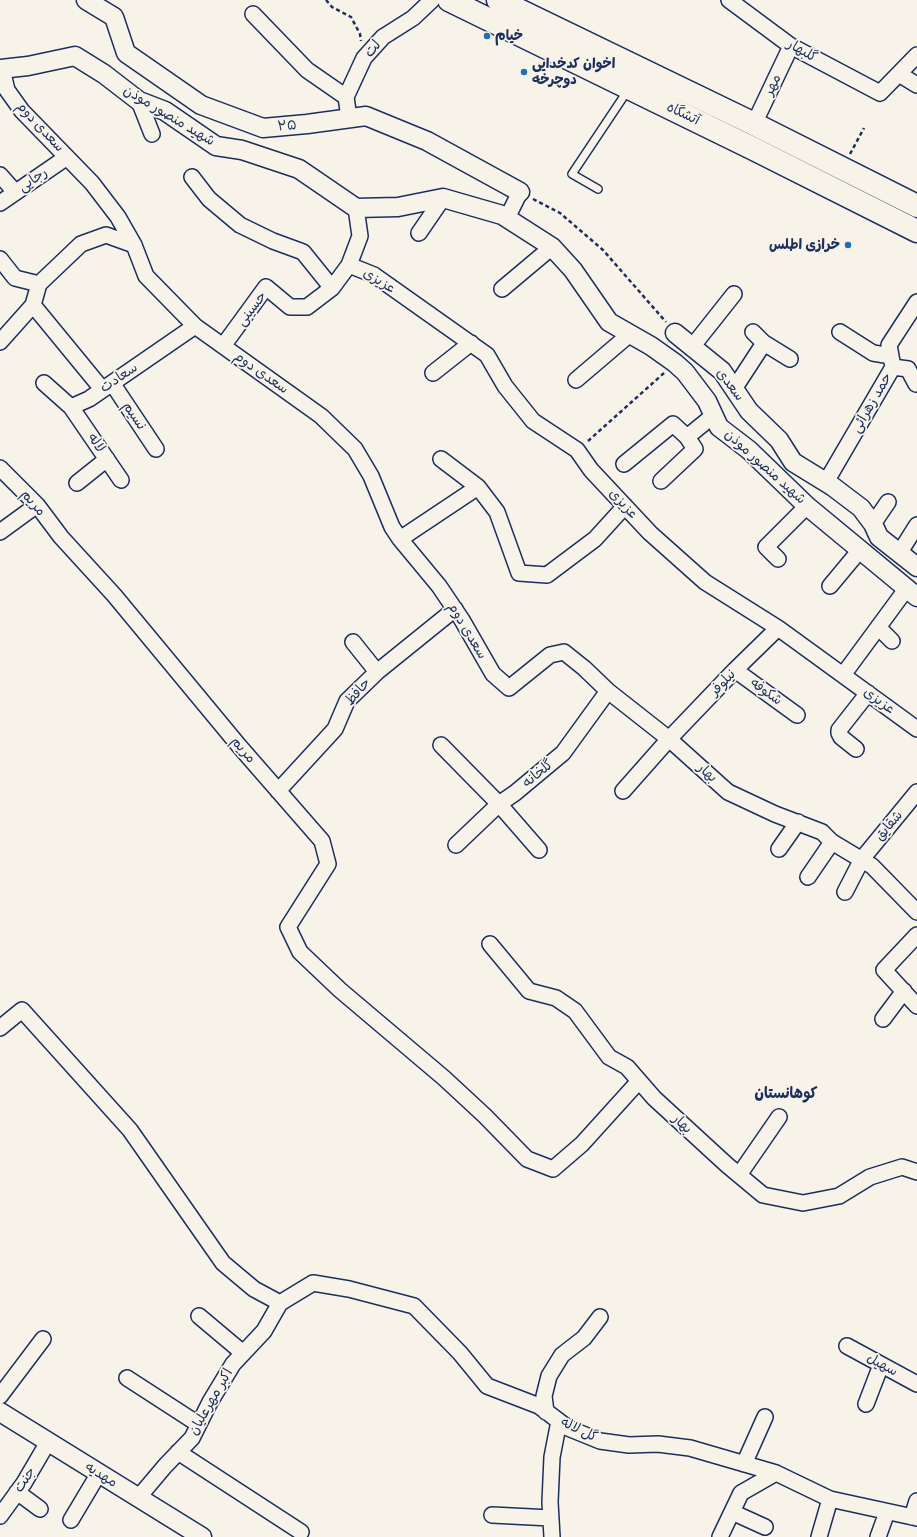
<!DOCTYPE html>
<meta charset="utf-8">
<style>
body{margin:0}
canvas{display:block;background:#f7f3e8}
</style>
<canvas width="917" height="1537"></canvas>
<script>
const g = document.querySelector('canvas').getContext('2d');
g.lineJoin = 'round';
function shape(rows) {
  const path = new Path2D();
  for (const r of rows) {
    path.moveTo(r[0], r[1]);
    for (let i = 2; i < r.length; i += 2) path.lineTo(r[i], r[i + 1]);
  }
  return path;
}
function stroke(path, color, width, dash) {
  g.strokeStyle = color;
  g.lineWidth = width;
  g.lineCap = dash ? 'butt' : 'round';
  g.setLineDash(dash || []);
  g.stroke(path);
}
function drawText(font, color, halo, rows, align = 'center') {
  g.font = font + ' Caveat,"Playpen Sans Arabic",sans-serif';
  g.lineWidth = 3.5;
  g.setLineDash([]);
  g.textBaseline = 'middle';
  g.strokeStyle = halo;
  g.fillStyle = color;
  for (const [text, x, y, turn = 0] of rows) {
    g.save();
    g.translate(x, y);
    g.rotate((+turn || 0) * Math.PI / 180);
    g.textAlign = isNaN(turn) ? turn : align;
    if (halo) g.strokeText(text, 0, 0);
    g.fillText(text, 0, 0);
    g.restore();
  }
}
const service = shape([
 [598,189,572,174,628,90]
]);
const minor = shape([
 [729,0,791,46,880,93,917,55],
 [253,14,307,70,346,97],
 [2,69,7,90,22,111,92,183,118,217,134,245,146,276,195,326,321,416,355,449,371,476,392,527,400,539,439,586,462,620,493,674,509,688,550,655,564,652,584,668,608,691,669,739,728,792,775,814,822,832,832,842,872,866,917,912],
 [899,74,917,85],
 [139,101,152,134],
 [349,118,346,97,364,58,383,37,413,18,432,0],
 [754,124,791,46],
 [0,175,15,192],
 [192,177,209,199,240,225,273,241,303,252,332,288],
 [0,203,67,157],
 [507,218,520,192],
 [419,233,443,198],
 [0,259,15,278,39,284],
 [349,265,374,275,487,355,505,386,533,421,577,450,591,470,650,533,705,582,778,628,917,729],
 [502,289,552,247],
 [753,332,764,343,790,359],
 [840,332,873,353,891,356],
 [0,342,33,305],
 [223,346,266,287,290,307,307,307,332,288,349,265,360,236,356,208],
 [692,347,734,294],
 [893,367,908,369,916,384],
 [433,373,471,343],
 [576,380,630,334],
 [44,383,71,407,89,399,195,326],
 [112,383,156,449],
 [102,389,33,305,39,284,81,244,106,235,134,245],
 [734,389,764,343],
 [71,407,121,480],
 [687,437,714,415],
 [441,459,478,487],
 [624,464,673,424,687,437,695,449,661,481],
 [0,468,37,505,61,537,114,595,240,747,322,841,328,864,288,927,300,952,340,990,444,1078,485,1116,527,1159,553,1169,582,1144,639,1081],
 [826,482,893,367,889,345,917,302],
 [77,483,107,459],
 [873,524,888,502],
 [0,532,37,505],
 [400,539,478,487,497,512,519,573,547,575,595,539,625,506],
 [900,552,917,525],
 [778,559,766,547,807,506],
 [830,586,860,550],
 [878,627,892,641],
 [353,642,377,672],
 [735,670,797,715],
 [843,675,907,588],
 [441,745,499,804,539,850],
 [856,749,841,737,839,733,839,730,868,693],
 [278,791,335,729,347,701,377,672,455,609],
 [623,791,669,739,735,670,778,628],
 [456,845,499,804,515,793,563,753,608,691],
 [779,849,798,822],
 [808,877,832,842],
 [845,892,862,859,917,792],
 [917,935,884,970,917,1006],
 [490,944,529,991,556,998,575,1011,609,1057,627,1067,654,1098,727,1165,763,1195,803,1203,839,1196,870,1177,902,1167,917,1172],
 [883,1019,904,991],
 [0,1028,22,1010,130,1130,223,1263,254,1289,280,1303],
 [739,1175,779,1117],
 [199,1316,243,1353],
 [847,1346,917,1384],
 [127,1378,198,1424],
 [0,1396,43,1339],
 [866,1404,881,1365],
 [546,1412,544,1396,549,1376,562,1355,584,1338,600,1317],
 [178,1452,301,1532],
 [744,1464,765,1417],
 [17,1492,40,1509],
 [138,1498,165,1466,192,1438,210,1402,233,1364,264,1331,280,1303,313,1283,349,1289,414,1306,460,1353,487,1386,539,1406,568,1428,600,1441,629,1445,658,1444,690,1448,776,1473,830,1499,917,1518],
 [732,1512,765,1527],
 [492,1515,551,1518],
 [0,1516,24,1483,48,1442],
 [912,1517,917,1501],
 [71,1520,99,1473],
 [552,1537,550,1502,552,1457,559,1421],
 [720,1537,741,1493,776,1473],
 [819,1537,830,1499],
 [878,1537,887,1512]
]);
const tertiary = shape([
 [86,0,114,17,126,53,201,105,263,128,307,124,366,116,427,141,520,192],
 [0,69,28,66,75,56,104,74,139,101,165,111,216,146,242,150,299,169,356,208,398,207,443,198,502,215,552,247,573,270,609,322,651,346,675,363,685,372,707,401,719,427,749,450,807,506,917,597],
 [675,333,722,371,749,411,779,440,793,462,832,486,861,508,873,524,879,537,917,567],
 [0,1412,202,1537]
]);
const primary = shape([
 [449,0,752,148,917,231],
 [498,0,754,124,917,206]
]);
stroke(service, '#1b2f5e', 10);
stroke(minor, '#1b2f5e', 18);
stroke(tertiary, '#1b2f5e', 21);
stroke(primary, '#1b2f5e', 25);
stroke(shape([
 [326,0,332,7,351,17,360,34,361,41],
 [850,154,864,128],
 [533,199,560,213,603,250,666,322],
 [588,441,664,373]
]), '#1b2f5e', 2.5, [4, 3]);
stroke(service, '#f7f3e8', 7);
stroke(minor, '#f7f3e8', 15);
stroke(tertiary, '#f7f3e8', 18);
stroke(primary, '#f7f3e8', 22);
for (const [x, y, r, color] of [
 [487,36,4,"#1f6fb2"],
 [524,72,4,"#1f6fb2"],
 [848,245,4,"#1f6fb2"]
]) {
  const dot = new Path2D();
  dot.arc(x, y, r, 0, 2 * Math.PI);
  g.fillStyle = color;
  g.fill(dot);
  stroke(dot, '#f7f3e8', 1.5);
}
drawText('bold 14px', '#1b2f5e', '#f7f3e8', [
 ["خیام",495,36],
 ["اخوان کدخدایی",532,64],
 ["دوچرخه",532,80],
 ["خرازی اطلس",840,245,"right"]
], 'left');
drawText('14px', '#1b2f5e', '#f7f3e8', [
 ["لت",373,49,-49],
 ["گلبهار",802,51,30],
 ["مهر",773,85,-65],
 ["آتشگاه",683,114,26],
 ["شهید منصور موذن",169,116,31],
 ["۲۵",287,126,-5],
 ["سعدی دوم",40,127,47],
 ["رجایی",33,180,-34],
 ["عزیزی",379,281,31],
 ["حسینی",252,309,-52],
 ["سعدی دوم",261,373,35],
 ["سعادت",119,378,-34],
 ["سعدی",730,385,53],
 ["حمد زهرائی",872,403,-60],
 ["نسیم",134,416,56],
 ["لاله",96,443,56],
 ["شهید منصور موذن",765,467,42],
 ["مریم",33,503,49],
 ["عزیزی",623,504,47],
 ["سعدی دوم",467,631,59],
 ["نیلوفر",723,683,-46],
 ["حافظ",358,692,-49],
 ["شکوفه",766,692,36],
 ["عزیزی",879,701,36],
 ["مریم",243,750,49],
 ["بهار",707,773,42],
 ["گلخانه",538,774,-39],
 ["شقایق",889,826,-50],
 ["بهار",682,1124,43],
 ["سهیل",882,1365,28],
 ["اکبر مهرعلیان",211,1402,-60],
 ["گل لاله",579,1430,26],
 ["مهدیه",101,1475,32],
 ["جنت",25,1480,-57]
]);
drawText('bold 15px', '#1b2f5e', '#f7f3e8', [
 ["کوهانستان",786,1094]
]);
</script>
